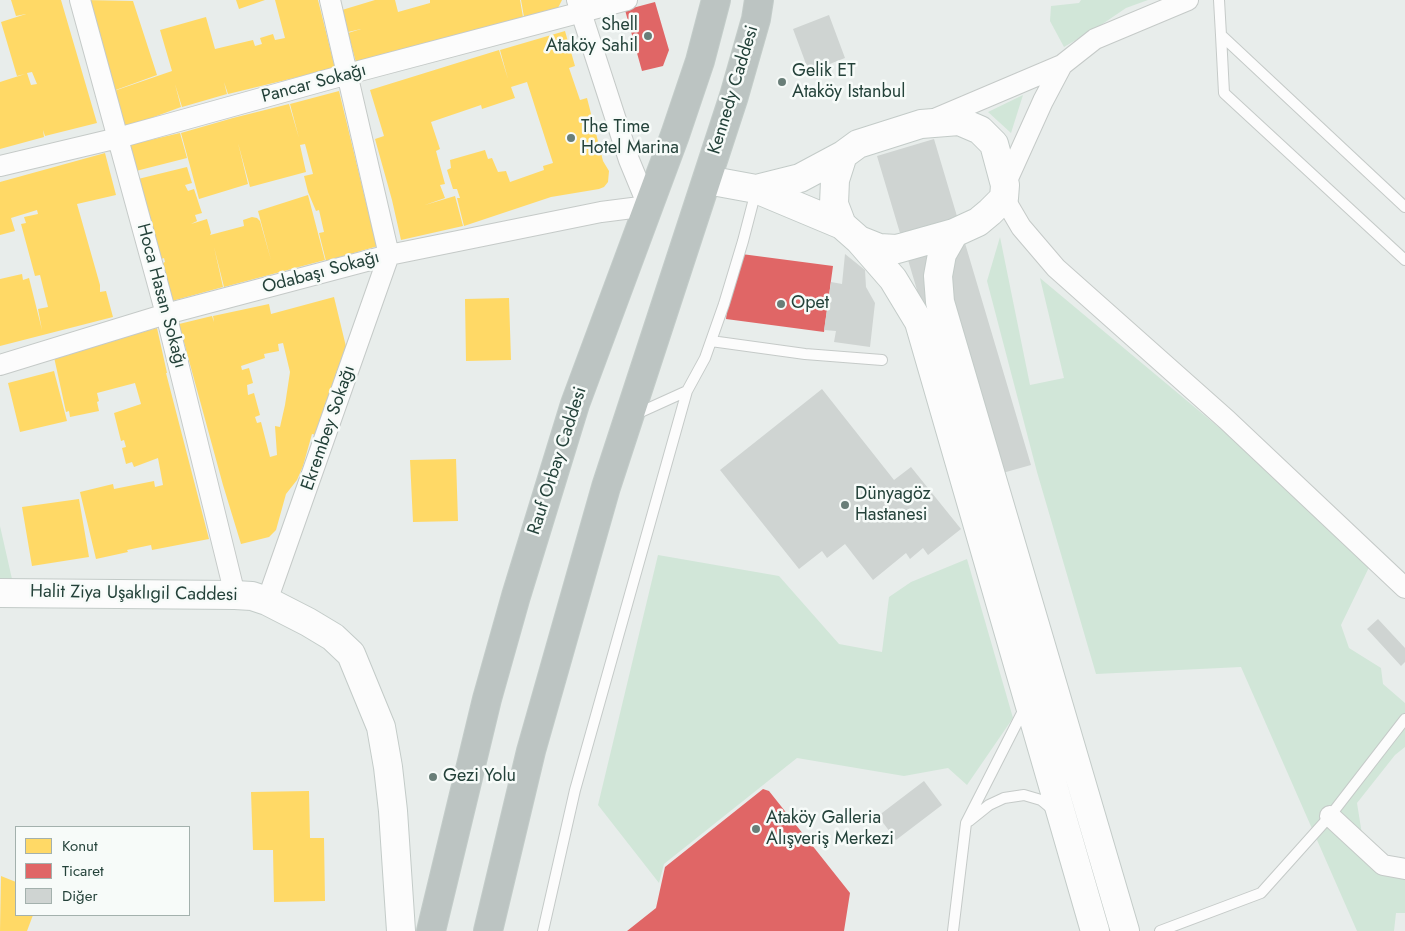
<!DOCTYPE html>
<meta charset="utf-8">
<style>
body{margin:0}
#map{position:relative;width:1405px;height:931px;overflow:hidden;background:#e8edeb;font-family:Jost,sans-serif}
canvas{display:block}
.legend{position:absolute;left:15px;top:826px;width:175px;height:90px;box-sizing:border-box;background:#f7fbf9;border:1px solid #a3b1ad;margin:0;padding:6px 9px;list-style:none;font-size:15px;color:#24423a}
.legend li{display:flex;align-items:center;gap:10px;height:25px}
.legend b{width:25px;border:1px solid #a3b1ad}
</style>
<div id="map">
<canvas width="1405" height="931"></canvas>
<ul class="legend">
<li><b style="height:14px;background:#ffd966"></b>Konut</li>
<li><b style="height:14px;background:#e06666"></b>Ticaret</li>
<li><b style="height:14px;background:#cfd4d2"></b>Diğer</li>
</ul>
</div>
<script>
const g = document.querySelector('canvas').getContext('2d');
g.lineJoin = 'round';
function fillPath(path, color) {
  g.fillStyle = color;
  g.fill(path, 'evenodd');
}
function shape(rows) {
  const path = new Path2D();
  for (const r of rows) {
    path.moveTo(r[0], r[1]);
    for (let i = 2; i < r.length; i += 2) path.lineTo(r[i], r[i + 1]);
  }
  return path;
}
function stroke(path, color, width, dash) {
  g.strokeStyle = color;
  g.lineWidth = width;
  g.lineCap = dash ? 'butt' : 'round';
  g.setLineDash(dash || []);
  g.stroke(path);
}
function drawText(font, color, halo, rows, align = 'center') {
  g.font = font + ' Jost,sans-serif';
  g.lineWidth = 5;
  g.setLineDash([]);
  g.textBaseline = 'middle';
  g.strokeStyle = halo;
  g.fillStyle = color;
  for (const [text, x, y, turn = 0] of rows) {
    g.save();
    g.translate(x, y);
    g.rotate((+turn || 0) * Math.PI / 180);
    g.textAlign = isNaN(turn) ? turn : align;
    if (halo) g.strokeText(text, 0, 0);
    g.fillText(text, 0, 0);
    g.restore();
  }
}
fillPath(shape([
 [1081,0,1148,0,1126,8,1098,27,1064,47,1050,21,1051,6,1079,3],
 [1023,95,1011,133,988,112],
 [1000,237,1030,385,1064,378,1040,278,1374,557,1341,625,1349,648,1381,668,1383,684,1405,703,1405,747,1395,755,1357,803,1364,847,1405,878,1405,913,1396,913,1394,931,1357,931,1241,667,1096,674,1037,472,987,281],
 [0,526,12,579,0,578],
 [658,555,779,576,839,644,882,652,889,597,911,582,967,559,1013,718,967,785,948,768,904,776,797,758,664,864,659,883,598,805]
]), '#d1e6d8');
fillPath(shape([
 [11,0,61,0,97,123,45,136,43,130,44,137,0,149,0,82,25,74,17,76,1,22,26,14,16,16],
 [32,72,37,84,31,85,27,73],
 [85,0,133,1,157,75,113,91],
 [236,0,265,0,239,9],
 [275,0,318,0,335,68,228,94,224,82,227,94,182,107,175,84,181,107,124,128,114,91,172,71,160,30,206,17,215,49,253,40,255,46,262,44,260,38,273,34,275,40,285,38],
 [375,0,395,0,398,12,430,3,430,0,520,0,523,17,440,39,357,66,348,33,361,29,348,32,342,10],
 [521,0,562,0,558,8,524,17],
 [565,31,575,66,569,68,580,100,587,98,603,161,609,171,608,182,604,187,599,189,551,197,464,226,457,198,460,198,457,189,453,189,447,170,451,168,450,160,485,150,488,159,492,158,498,172,506,171,510,182,544,170,543,166,553,163,527,82,511,87,515,98,482,109,481,105,431,122,440,149,436,151,445,184,440,185,445,198,425,205,455,196,463,226,401,240,392,200,375,139,384,136,370,90,499,50,508,79,500,50],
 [339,91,370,219,378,246,326,261,319,233,324,232,319,210,316,211,308,192,304,176,313,174,305,144,300,145,306,172,250,187,238,143,248,184,199,199,181,133,233,118,289,104,299,138,290,104],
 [180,133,187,158,136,171,129,145],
 [105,153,116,195,77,204,100,285,100,292,106,291,113,317,0,346,0,279,22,274,23,280,29,278,42,330,38,309,48,307,40,275,35,276,21,224,26,223,24,217,38,214,37,210,11,218,15,231,0,235,0,182],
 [187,167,192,183,185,185,188,191,194,189,202,213,195,215,197,221,191,224,207,219,211,233,210,235,244,226,243,220,252,217,257,218,260,221,271,260,258,211,308,195,325,260,224,287,214,247,223,287,172,301,163,263,165,262,164,258,161,259,138,179],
 [334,297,349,359,316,435,312,434,303,466,297,480,286,494,276,530,269,537,241,544,223,485,179,324,212,316,214,322,213,316,269,304,271,314],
 [283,343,290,372,285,405,280,427,275,426,277,455,270,457,261,422,257,423,255,417,260,415,254,393,248,395,247,385,253,383,249,368,242,370,241,366,265,358,264,354,279,351,278,344],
 [509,298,511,360,466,361,465,299],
 [157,328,167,373,166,373,209,539,152,550,151,545,127,550,128,552,96,559,80,492,113,484,114,489,154,481,155,487,163,485,158,458,134,467,132,462,126,464,122,448,126,447,124,440,121,441,114,413,141,404,135,383,97,393,99,401,97,402,99,411,70,417,69,411,66,412,54,357],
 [54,371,67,421,20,432,8,383],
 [456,459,458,521,413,522,410,460],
 [79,499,89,557,32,566,22,507],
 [309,791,310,838,324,838,325,901,274,902,273,850,253,850,251,792],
 [1,876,16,882,16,915,33,915,27,931,0,931]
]), '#ffd966');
fillPath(shape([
 [655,2,669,50,663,66,642,71,625,10],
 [734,253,833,266,824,332,726,319],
 [763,789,769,791,850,893,844,931,627,931,656,908,665,867]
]), '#e06666');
fillPath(shape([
 [829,15,845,58,809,72,793,29],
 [934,139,1031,465,974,481,877,156],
 [845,254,865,270,866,287,875,303,870,347,834,342,836,331,824,330,831,282,842,284],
 [822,389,894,480,911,467,961,529,928,555,923,548,910,559,906,553,873,580,845,544,827,558,822,551,799,569,720,470],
 [1378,619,1405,648,1405,662,1401,666,1367,629],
 [924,781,942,805,896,840,878,816]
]), '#cfd4d2');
const lane = shape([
 [1219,0,1221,35,1405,207],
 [1221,35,1224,93,1405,260],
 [711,341,805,354,882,360],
 [634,415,687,391],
 [969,821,989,805,1004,798,1024,795,1041,800,1053,810],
 [543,931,575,790,687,391,705,358,724,304,743,241,756,191],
 [953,931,966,823,1025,707],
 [1160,931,1261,893,1330,816,1405,719]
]);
const street = shape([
 [80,0,166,314,235,595],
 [330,0,389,255],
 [937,118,1062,65,1095,39,1188,0],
 [0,166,118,138,348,74,627,0],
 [1005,185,1043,101,1062,65],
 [1004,198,1021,227,1056,268,1227,420,1405,588],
 [0,365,166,314,389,255,601,212,648,206,629,160,577,0],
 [267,601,389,255],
 [1330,816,1383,865,1405,869]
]);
const secondary = shape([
 [959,121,980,130,994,144,1005,185,1004,198,990,212,978,222,954,233,897,249,879,248,859,240,842,225,834,204,835,180,843,155,858,144,921,124,959,121],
 [707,180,756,189,842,225],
 [756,189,800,178,843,155],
 [954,233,942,254,938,276,940,302,1125,931],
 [859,240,893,279,919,322,1095,931],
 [0,593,235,595,252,596,267,601,308,622,333,637,351,654,381,727,388,767,393,811,401,931]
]);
const highway = shape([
 [431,931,487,699,516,596,575,404,675,135,700,61,716,0],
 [488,931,531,751,606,487,734,96,756,19,759,0]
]);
stroke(lane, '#c5cac8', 12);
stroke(street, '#c5cac8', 22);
stroke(secondary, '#c3cbc8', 30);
stroke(highway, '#c3ccc9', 30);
stroke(lane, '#fcfcfc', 10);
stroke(street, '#fcfcfc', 20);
stroke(secondary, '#fcfcfc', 28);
stroke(highway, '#bcc4c2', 28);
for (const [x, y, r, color] of [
 [648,36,5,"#697e78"],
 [782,82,5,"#697e78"],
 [571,138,5,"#697e78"],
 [781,304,5,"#697e78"],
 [845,505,5,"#697e78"],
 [433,777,5,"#697e78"],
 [756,829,5,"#697e78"]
]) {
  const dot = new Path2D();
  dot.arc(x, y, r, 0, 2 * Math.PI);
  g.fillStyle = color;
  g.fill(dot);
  stroke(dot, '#f7fbf9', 2);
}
drawText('18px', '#24423a', '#f7fbf9', [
 ["Shell",638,26,"right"],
 ["Ataköy Sahil",638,47,"right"],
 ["Gelik ET",792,72],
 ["Ataköy Istanbul",792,93],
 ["The Time",581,128],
 ["Hotel Marina",581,149],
 ["Opet",791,304],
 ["Dünyagöz",855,495],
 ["Hastanesi",855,516],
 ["Gezi Yolu",443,777],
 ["Ataköy Galleria",766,819],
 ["Alışveriş Merkezi",766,840]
], 'left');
drawText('18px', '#24423a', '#f7fbf9', [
 ["Pancar Sokağı",314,84,-15],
 ["Kennedy Caddesi",734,90,-73],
 ["Odabaşı Sokağı",321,273,-15],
 ["Hoca Hasan Sokağı",161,296,75],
 ["Ekrembey Sokağı",329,428,-71],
 ["Rauf Orbay Caddesi",558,461,-72],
 ["Halit Ziya Uşaklıgil Caddesi",134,594,1]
]);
</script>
